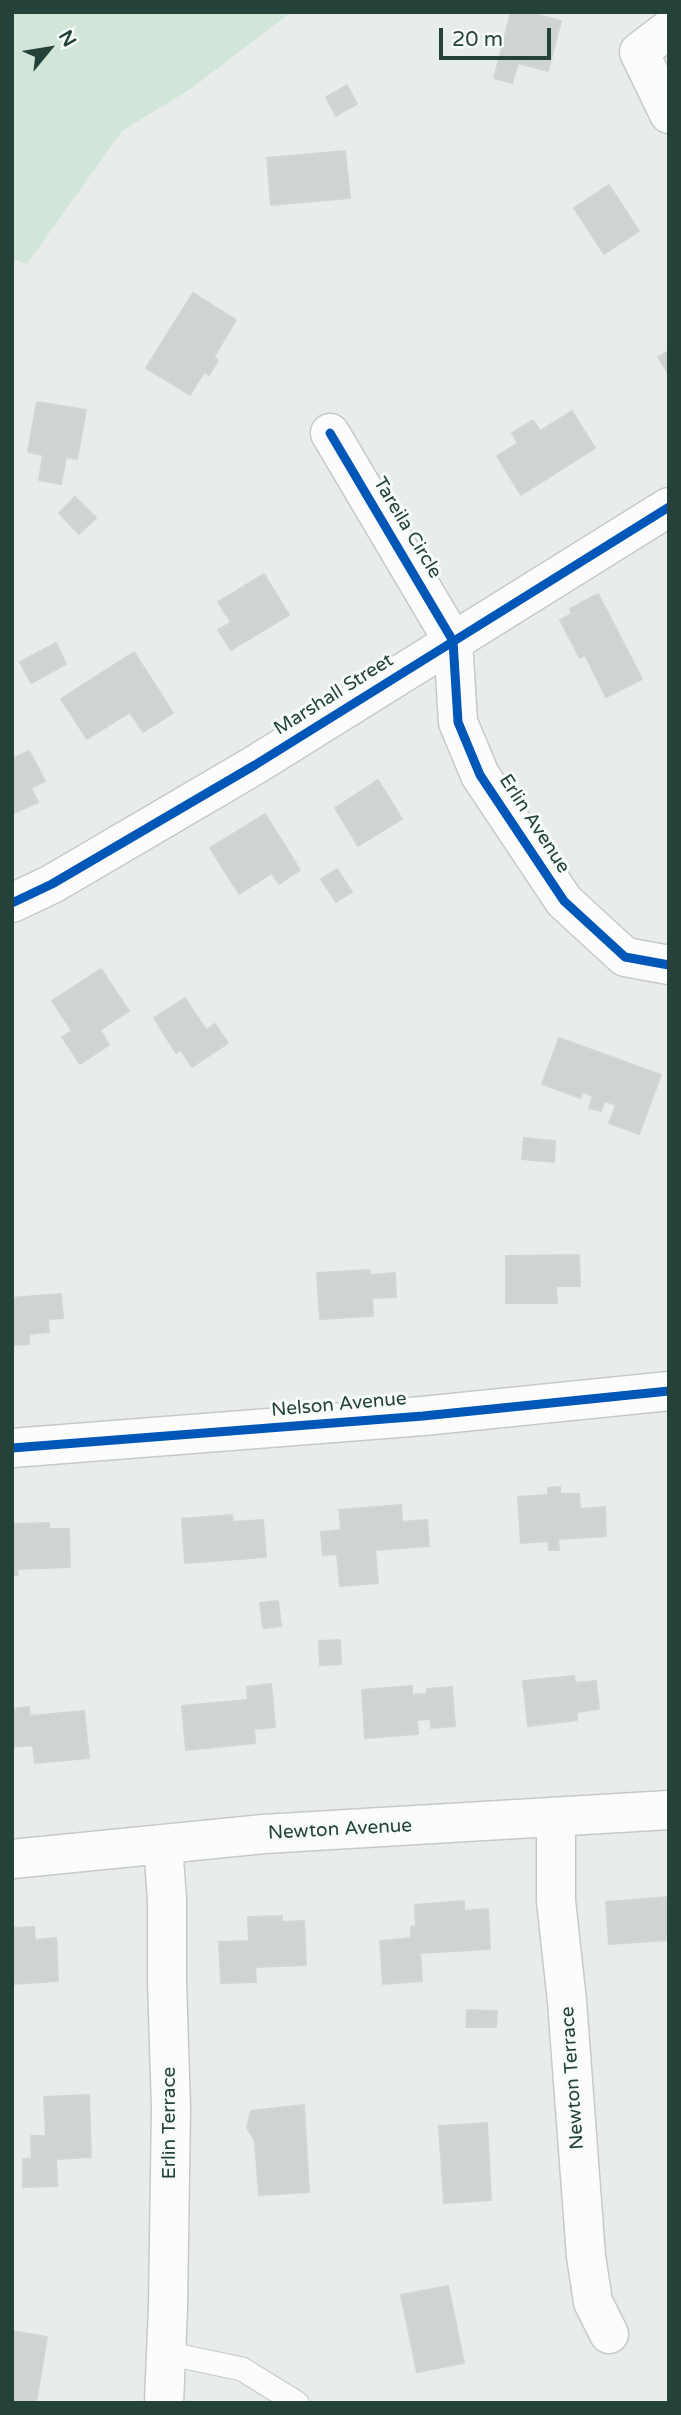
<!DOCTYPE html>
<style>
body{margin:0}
#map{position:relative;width:681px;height:2415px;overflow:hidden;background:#e8edeb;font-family:"Varela Round",sans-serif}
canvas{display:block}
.frame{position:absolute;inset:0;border:14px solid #24423a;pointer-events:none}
.north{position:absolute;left:14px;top:14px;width:70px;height:70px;-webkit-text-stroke:5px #f7fbf9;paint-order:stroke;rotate:60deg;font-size:19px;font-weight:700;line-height:28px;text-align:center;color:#24423a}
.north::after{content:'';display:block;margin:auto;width:24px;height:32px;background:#24423a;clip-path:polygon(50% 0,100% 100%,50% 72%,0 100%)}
.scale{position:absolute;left:439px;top:28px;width:112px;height:32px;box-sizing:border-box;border:4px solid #24423a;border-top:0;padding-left:9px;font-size:21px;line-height:24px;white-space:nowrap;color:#24423a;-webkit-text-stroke:5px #f7fbf9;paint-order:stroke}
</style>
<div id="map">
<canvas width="681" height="2415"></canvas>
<div class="frame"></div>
<div class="north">N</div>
<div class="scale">20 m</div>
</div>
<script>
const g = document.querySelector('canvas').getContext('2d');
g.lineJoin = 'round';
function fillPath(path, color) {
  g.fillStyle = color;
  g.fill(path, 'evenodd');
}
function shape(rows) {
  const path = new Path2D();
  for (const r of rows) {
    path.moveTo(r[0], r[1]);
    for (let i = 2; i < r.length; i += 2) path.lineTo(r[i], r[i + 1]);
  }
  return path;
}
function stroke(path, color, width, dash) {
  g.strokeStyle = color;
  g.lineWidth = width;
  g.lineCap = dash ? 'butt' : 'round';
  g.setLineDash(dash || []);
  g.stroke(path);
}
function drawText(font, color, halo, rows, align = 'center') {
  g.font = font + ' "Varela Round",sans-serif';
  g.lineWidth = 6;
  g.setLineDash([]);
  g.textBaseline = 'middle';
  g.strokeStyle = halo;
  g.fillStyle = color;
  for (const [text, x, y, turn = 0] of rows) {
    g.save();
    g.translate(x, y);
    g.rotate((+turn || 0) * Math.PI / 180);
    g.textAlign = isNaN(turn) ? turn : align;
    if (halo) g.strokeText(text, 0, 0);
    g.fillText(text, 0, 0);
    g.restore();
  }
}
fillPath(shape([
 [12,12,291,12,192,88,122,131,27,264,12,259]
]), '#d1e6d8');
const building = shape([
 [511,12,527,12,561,21,548,71,518,63,512,83,494,78,511,12],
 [347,85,357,104,336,116,326,97,347,85],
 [345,151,350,198,271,205,267,158,345,151],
 [609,185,639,231,604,254,574,208,609,185],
 [193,293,236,320,214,357,218,360,209,375,204,372,190,395,146,368,193,293],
 [669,351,669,375,658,357,669,351],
 [37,402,86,410,77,459,66,457,61,484,39,480,43,455,28,452,37,402],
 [572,411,595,448,521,495,497,456,518,443,512,433,533,420,540,431,572,411],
 [75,497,96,518,79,534,59,513,75,497],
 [264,574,289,615,231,650,218,630,231,622,218,602,264,574],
 [598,594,642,679,606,697,585,655,580,658,560,620,572,614,570,609,598,594],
 [56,643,66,664,31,683,20,662,56,643],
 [134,652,173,713,143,732,130,712,87,739,61,699,134,652],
 [29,751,45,781,31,788,38,802,12,814,12,759,29,751],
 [378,780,402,819,358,846,335,808,378,780],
 [265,814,300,870,279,884,272,873,239,894,210,848,265,814],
 [337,869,352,892,336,902,321,879,337,869],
 [101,969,129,1011,100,1030,109,1045,80,1064,62,1037,72,1031,52,1001,101,969],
 [185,998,206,1030,215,1024,228,1043,192,1067,181,1050,176,1053,154,1018,185,998],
 [559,1038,661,1075,639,1134,609,1123,616,1105,605,1101,601,1111,589,1108,593,1096,582,1092,581,1098,542,1084,559,1038],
 [524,1138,555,1141,554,1162,522,1159,524,1138],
 [579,1255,580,1286,556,1286,557,1303,506,1303,506,1256,579,1255],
 [369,1270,370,1275,395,1273,396,1297,372,1298,373,1316,320,1319,317,1273,369,1270],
 [61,1294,63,1318,48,1319,49,1332,29,1334,29,1344,12,1345,12,1298,61,1294],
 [560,1487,560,1494,579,1494,580,1509,605,1507,606,1536,558,1539,559,1550,549,1550,548,1541,521,1543,518,1497,548,1495,548,1488,560,1487],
 [401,1505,402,1522,427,1520,429,1546,375,1550,378,1583,340,1586,337,1554,323,1555,321,1532,341,1530,339,1510,401,1505],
 [232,1515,233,1522,263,1520,266,1557,185,1563,182,1519,232,1515],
 [49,1523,49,1529,69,1529,70,1567,17,1569,18,1575,12,1575,13,1524,49,1523],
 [278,1601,281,1626,263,1628,260,1603,278,1601],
 [340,1640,341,1664,320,1665,319,1641,340,1640],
 [574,1676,575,1683,596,1681,599,1709,577,1712,577,1720,528,1726,523,1681,574,1676],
 [271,1684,275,1727,254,1729,255,1743,186,1750,182,1706,248,1700,247,1687,271,1684],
 [412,1686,412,1695,427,1694,427,1689,452,1687,455,1726,431,1728,431,1719,417,1720,418,1734,365,1738,362,1690,412,1686],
 [29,1707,30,1716,84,1711,89,1758,35,1763,33,1745,12,1747,12,1709,29,1707],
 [669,1897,669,1940,609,1944,606,1902,669,1897],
 [464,1901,464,1911,488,1909,490,1949,420,1953,422,1981,383,1984,380,1941,411,1938,411,1927,416,1926,415,1905,464,1901],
 [282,1916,282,1922,304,1921,306,1965,255,1967,256,1982,221,1983,219,1942,249,1941,248,1917,282,1916],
 [34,1927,35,1940,56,1938,58,1981,12,1984,12,1928,34,1927],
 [467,2010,497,2011,496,2027,466,2027,467,2010],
 [89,2095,91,2157,56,2159,57,2186,23,2187,23,2159,32,2159,31,2136,46,2136,44,2097,89,2095],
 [304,2105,309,2192,259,2195,255,2141,247,2128,251,2111,304,2105],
 [487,2123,491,2200,444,2203,439,2126,487,2123],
 [448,2286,464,2363,417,2372,401,2295,448,2286],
 [12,2331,47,2337,36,2403,12,2403,12,2331]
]);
fillPath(building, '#cfd4d2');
stroke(building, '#d1d6d4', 2);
const service = shape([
 [166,2353,242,2369,297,2403]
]);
const minor = shape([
 [669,29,639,52,669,114],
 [330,433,453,641,458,722,480,775,564,901,625,957,669,965],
 [12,903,52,884,255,765,669,507],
 [12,1448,423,1416,669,1391],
 [556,1817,556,1901,567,2001,586,2256,593,2302,609,2334],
 [163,1844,167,1900,167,1981,171,2108,168,2307,164,2403],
 [12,1859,264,1834,669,1810]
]);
stroke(service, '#c5cac8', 25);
stroke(minor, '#c5cac8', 41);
stroke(service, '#fcfcfc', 23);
stroke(minor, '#fcfcfc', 38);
stroke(shape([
 [330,433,453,641,458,722,480,775,564,901,625,957,669,965],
 [12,903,52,884,255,765,669,507],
 [12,1448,423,1416,669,1391]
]), '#0057b8', 9);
drawText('19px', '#24423a', '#f7fbf9', [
 ["Tareila Circle",407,528,59],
 ["Marshall Street",334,695,-32],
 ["Erlin Avenue",534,824,57],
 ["Nelson Avenue",339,1405,-5],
 ["Newton Avenue",340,1830,-3],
 ["Newton Terrace",573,2078,-94],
 ["Erlin Terrace",170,2123,-90]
]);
</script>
